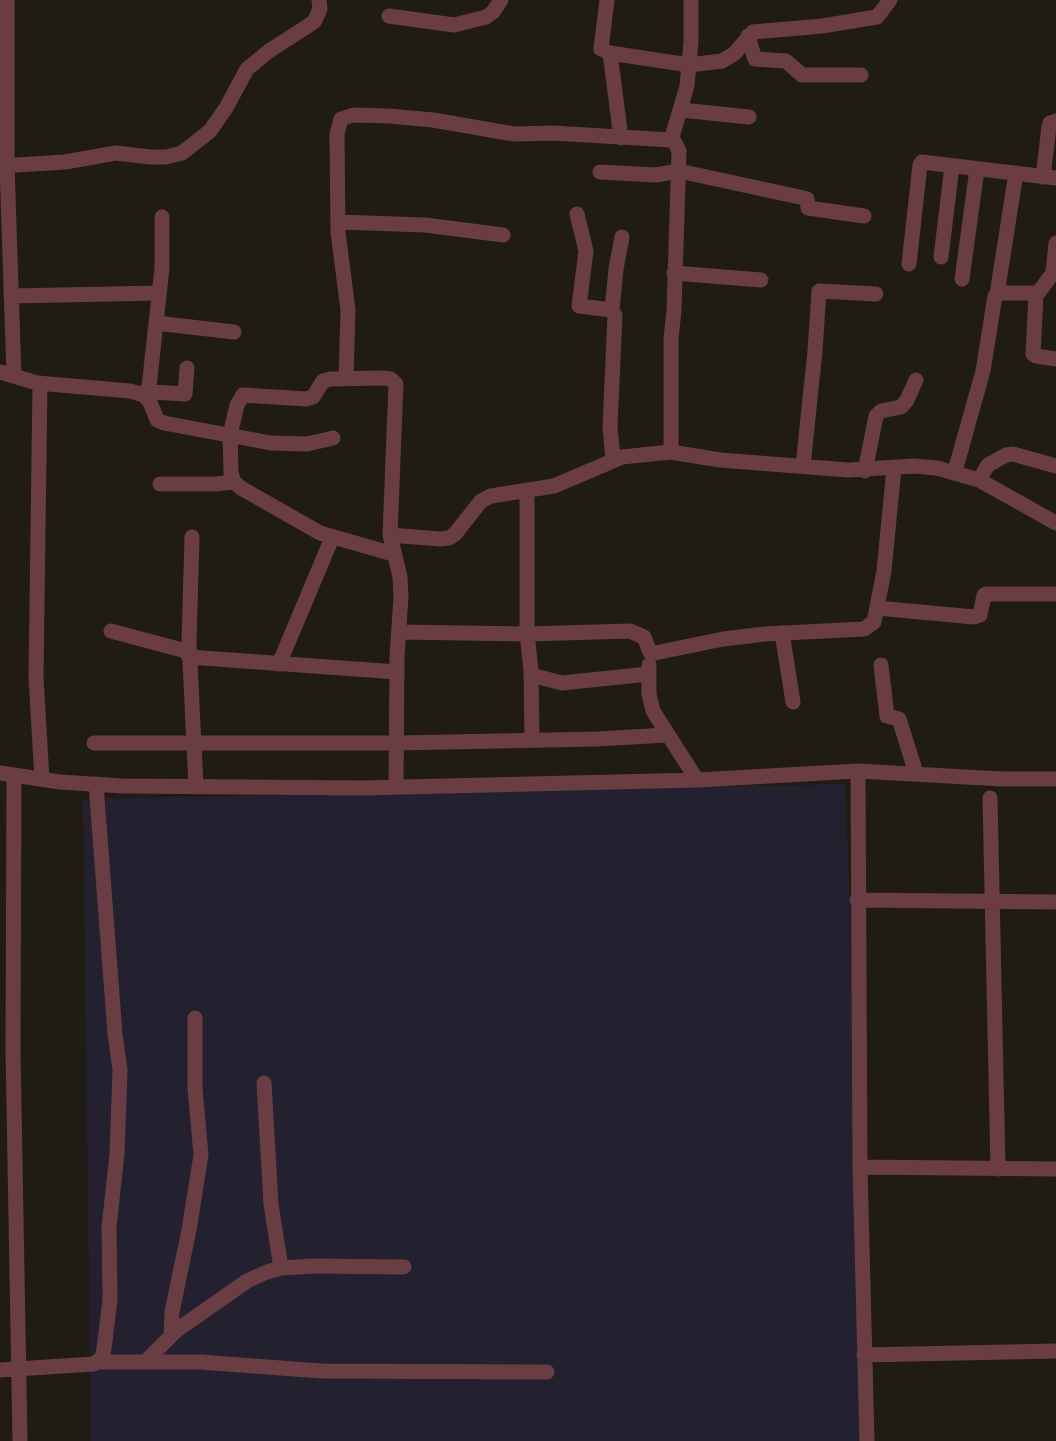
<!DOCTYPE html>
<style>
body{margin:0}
canvas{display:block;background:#201b13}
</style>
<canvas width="1056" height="1441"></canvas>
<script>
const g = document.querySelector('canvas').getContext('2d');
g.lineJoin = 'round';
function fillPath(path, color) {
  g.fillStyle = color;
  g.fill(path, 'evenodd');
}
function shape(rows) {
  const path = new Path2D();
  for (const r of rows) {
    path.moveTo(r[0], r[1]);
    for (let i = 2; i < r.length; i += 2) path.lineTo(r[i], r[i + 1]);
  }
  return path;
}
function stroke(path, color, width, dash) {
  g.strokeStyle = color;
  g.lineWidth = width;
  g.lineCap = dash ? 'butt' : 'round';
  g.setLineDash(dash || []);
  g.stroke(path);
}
fillPath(shape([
 [845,784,872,1441,91,1441,83,799]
]), '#232030');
stroke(shape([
 [7,0,7,165,14,376],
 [607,0,601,49,610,53,621,138],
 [389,16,454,25,486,17,493,12,501,0],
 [748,36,755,59,786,61,802,75,861,75],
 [610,53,689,65,722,61,734,54,753,32,822,26,877,17,890,0],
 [681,110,749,117],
 [0,166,65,162,116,153,150,157,166,157,182,153,210,131,226,108,247,69,269,51,314,22,320,9,319,0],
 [600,172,656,175,679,171,804,198,807,199,808,208,864,216],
 [1043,177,1049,127,1050,123,1056,121],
 [577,214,586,251,579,306,612,310,615,315,610,427,613,459],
 [338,222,425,225,503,235],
 [941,257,952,166],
 [909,264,920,165,922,162,1056,178],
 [674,273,761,280],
 [962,279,977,169],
 [997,294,1016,173],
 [1036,295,1033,354,1036,356,1056,359],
 [11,296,159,293],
 [612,310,616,269,622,237],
 [156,323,234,332],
 [0,372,37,383,130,391,144,395,150,402,157,420,164,423,271,443,307,444,333,438],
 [346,378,348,310,338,232,337,134,341,119,353,115,389,116,433,120,514,134,552,133,672,140],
 [40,383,36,678,42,779],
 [144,395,149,387,162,268,162,217],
 [147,398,152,392,185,394,187,368],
 [671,452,671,338,674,311,679,151,672,137,687,86,691,42,691,0],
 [803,466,815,351,819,291,876,294],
 [865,471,876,416,881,411,901,407,907,400,916,380],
 [955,471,983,371,995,296,999,293,1038,293,1053,273,1056,243],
 [979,480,988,465,1006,455,1013,454,1056,466],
 [160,484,215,484,234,482],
 [527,491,527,634,531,670,535,676,562,683,648,674],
 [390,535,440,539,449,538,455,534,481,501,491,496,554,486,622,457,671,452,720,460,848,470,914,466,937,468,979,480,1056,523],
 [192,537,189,642,196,786],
 [393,554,320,533,241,488,234,482,231,473,230,435,237,405,243,395,306,399,313,397,323,381,330,379,382,378,391,379,396,384,390,535,400,577,401,597,397,656,396,787],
 [877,608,974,617,980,615,984,595,986,594,1056,594],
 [111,631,186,651,189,657,397,672],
 [399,632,527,634,630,631,644,637,650,652,655,653,723,639,765,634,864,629,874,622,884,571,894,468],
 [782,633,793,702],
 [279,664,332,538],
 [649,665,649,694,653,711,697,780],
 [881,665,887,716,899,719,916,773],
 [531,670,532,740],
 [94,743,397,743,598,739,667,735],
 [858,771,860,1167,867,1441],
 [0,773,60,782,122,786,362,788,697,780,858,771,1002,779,1056,779],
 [14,776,13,1050,20,1441],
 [990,798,998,1169],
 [857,900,1056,902],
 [264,1083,271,1204,281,1268],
 [860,1167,1056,1169],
 [171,1336,172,1312,189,1230,201,1155,195,1088,195,1018],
 [864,1355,1056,1351],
 [98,1362,200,1362,321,1371,547,1372],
 [145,1362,177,1330,247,1281,267,1272,281,1268,313,1266,404,1267],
 [0,1370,94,1364,102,1358,104,1349,110,1300,109,1227,117,1154,120,1070,115,1034,96,784]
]), '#693d41', 15);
</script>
